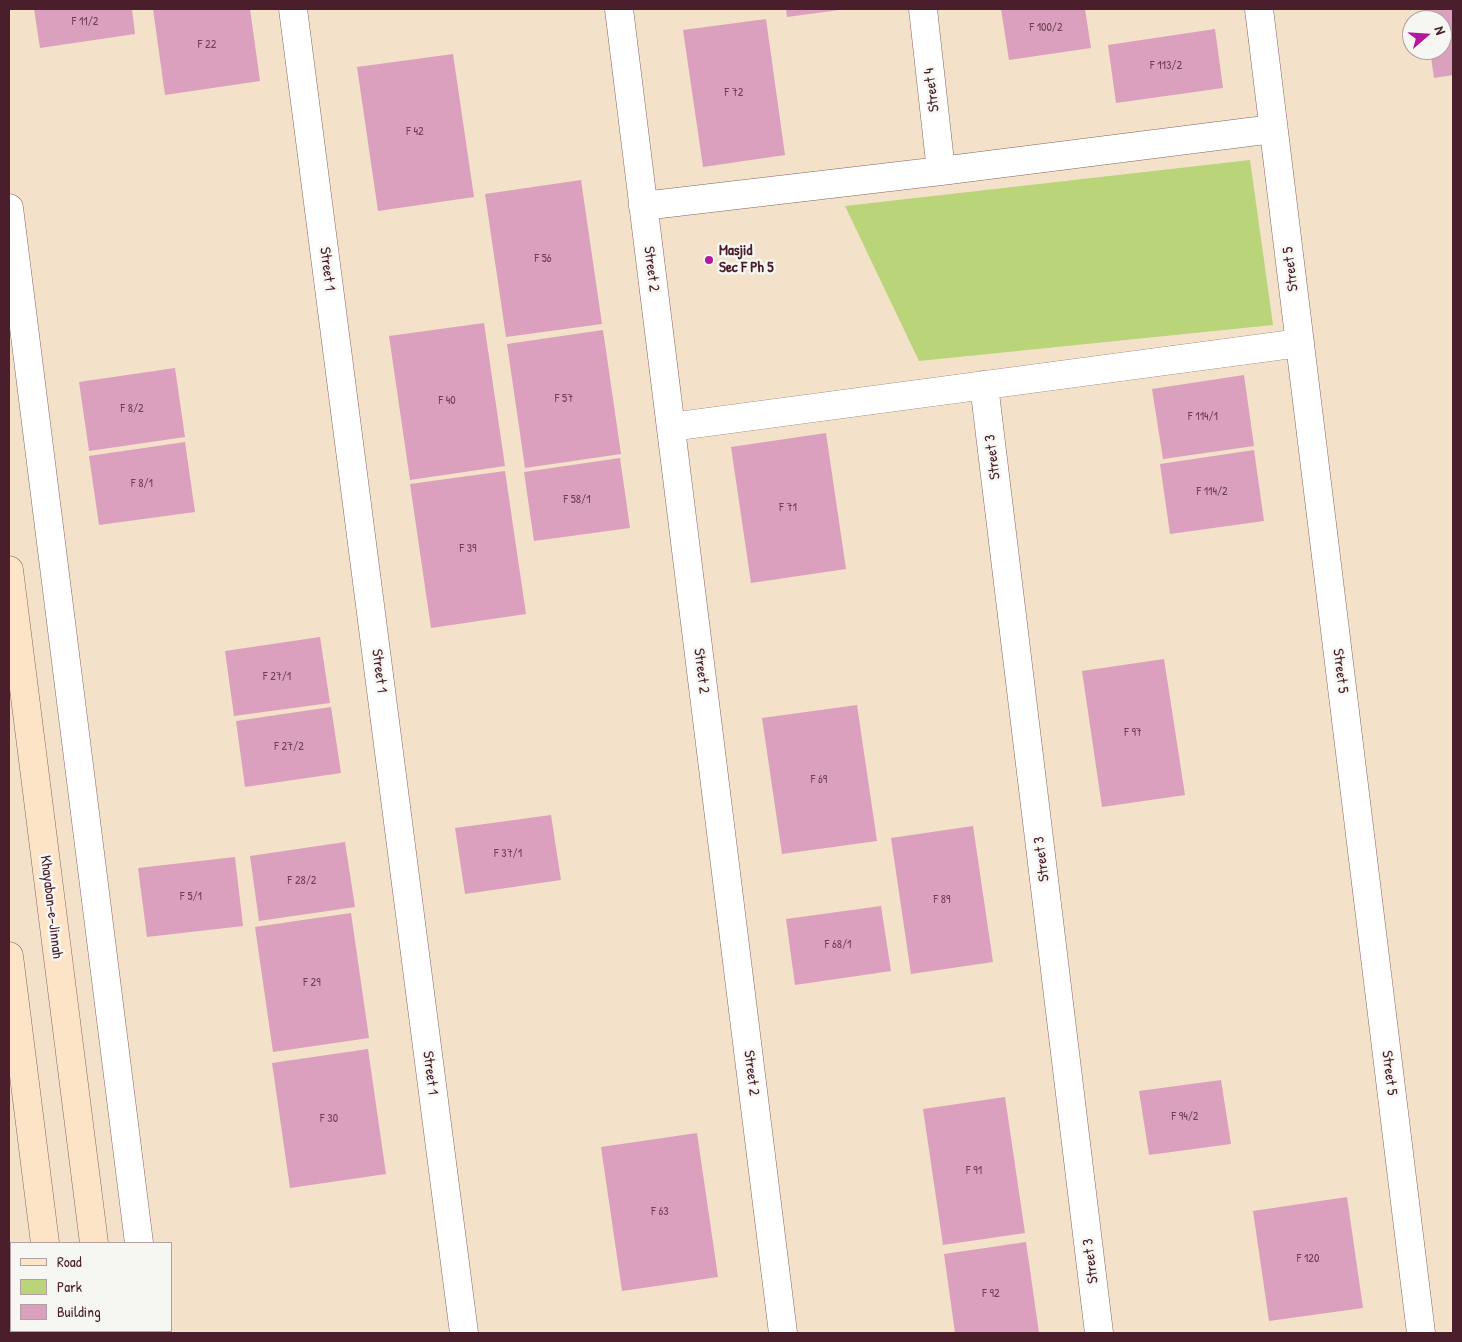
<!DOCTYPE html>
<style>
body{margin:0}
#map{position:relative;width:1462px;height:1342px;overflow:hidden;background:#f4e1c9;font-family:"Patrick Hand",sans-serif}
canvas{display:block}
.frame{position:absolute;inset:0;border:10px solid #4a1f2b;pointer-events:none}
.legend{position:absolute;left:10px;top:1242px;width:162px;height:90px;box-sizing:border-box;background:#f6f6f2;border:1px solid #b1a0a2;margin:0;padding:6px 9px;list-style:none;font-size:15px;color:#4a1f2b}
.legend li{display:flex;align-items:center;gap:10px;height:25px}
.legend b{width:25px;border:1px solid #b1a0a2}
.north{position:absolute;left:1402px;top:10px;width:50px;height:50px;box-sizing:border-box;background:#f6f6f2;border:1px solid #b1a0a2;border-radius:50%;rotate:71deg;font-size:14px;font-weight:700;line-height:20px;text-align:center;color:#4a1f2b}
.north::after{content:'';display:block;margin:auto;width:18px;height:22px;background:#b5179e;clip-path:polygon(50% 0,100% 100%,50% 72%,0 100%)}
</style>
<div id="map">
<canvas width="1462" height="1342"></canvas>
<div class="frame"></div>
<ul class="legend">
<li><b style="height:6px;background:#fee4c6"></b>Road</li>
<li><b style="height:14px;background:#bad479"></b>Park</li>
<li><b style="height:14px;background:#dba0be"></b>Building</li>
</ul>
<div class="north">N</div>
</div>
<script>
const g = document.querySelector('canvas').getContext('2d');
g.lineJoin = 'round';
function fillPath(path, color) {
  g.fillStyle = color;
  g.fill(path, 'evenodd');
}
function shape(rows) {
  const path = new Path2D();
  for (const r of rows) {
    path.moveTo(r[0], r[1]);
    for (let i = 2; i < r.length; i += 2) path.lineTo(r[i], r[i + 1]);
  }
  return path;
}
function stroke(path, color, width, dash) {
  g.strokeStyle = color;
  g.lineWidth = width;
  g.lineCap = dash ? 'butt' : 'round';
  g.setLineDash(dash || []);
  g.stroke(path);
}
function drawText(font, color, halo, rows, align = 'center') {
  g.font = font + ' "Patrick Hand",sans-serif';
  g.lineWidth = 5;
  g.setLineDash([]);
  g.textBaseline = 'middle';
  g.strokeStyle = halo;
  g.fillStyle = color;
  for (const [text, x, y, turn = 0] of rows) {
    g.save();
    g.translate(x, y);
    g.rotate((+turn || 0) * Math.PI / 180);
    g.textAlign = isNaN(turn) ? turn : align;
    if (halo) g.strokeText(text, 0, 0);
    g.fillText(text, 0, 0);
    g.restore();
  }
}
fillPath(shape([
 [1250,160,1273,325,919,361,845,206]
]), '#bad479');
fillPath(shape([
 [34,9,132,9,135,34,40,48],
 [153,9,250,9,260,81,165,95],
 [786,9,839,9,839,10,787,17],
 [1001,9,1085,9,1091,48,1009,60],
 [1424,9,1453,9,1453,75,1434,78,1430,50,1442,50,1442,20,1426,20],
 [766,19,785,155,703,167,683,30],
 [1215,29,1223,88,1116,103,1108,45],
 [453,54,474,197,378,211,357,67],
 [581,180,602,324,506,337,485,194],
 [484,323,505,466,410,480,389,336],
 [603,330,621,454,525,468,507,344],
 [175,368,185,437,89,451,79,382],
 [1244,375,1254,446,1163,459,1152,389],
 [826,433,846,569,751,583,731,447],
 [185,442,195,512,99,525,89,456],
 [1254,450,1264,521,1170,534,1160,464],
 [620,458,630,528,534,541,524,472],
 [505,471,526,614,431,628,410,484],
 [320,637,330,703,234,716,225,651],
 [1164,659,1185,795,1102,807,1082,671],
 [857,705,877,841,782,854,762,718],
 [331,707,341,773,245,787,236,721],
 [551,815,561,880,465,894,455,828],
 [973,826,993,962,911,974,891,838],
 [345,842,355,907,259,921,250,856],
 [235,857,243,926,147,937,138,868],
 [881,906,891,971,795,985,786,919],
 [351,913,369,1038,273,1052,255,927],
 [368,1049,386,1174,290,1188,272,1063],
 [1221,1080,1231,1144,1149,1155,1139,1091],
 [1005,1097,1025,1233,943,1245,923,1109],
 [697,1133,718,1277,622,1291,601,1147],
 [1347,1197,1363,1308,1269,1321,1253,1211],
 [1026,1242,1039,1333,955,1333,944,1254]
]), '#dba0be');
const minor = shape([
 [293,9,464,1333],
 [619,9,783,1333],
 [923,9,941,171],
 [1259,9,1421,1333],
 [643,206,941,171,1273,129],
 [9,208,139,1243],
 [984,385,1099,1333],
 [671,427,1300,343],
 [9,1311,12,1333],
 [150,1331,150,1333]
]);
const secondary = shape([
 [9,570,94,1243],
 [9,956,45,1243],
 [55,1331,56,1333],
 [105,1331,105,1333]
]);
stroke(minor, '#866362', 29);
stroke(secondary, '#866362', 29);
stroke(minor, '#fff', 28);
stroke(secondary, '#fee4c6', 28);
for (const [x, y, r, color] of [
 [709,260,5,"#b5179e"]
]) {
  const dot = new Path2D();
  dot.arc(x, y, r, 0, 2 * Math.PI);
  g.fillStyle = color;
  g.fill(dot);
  stroke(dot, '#f6f6f2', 2);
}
drawText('12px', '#6e3f50', null, [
 ["F 11/2",85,22],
 ["F 100/2",1046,28],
 ["F 22",207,45],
 ["F 113/2",1166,66],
 ["F 72",734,93],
 ["F 42",415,132],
 ["F 56",543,259],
 ["F 57",564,399],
 ["F 40",447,401],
 ["F 8/2",132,409],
 ["F 114/1",1203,417],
 ["F 8/1",142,484],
 ["F 114/2",1212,492],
 ["F 58/1",577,500],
 ["F 71",788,508],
 ["F 39",468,549],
 ["F 27/1",277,677],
 ["F 97",1133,733],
 ["F 27/2",289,747],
 ["F 69",819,780],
 ["F 37/1",508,854],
 ["F 28/2",302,881],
 ["F 5/1",191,897],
 ["F 89",942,900],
 ["F 68/1",838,945],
 ["F 29",312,983],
 ["F 94/2",1185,1117],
 ["F 30",329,1119],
 ["F 91",974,1171],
 ["F 63",660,1212],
 ["F 120",1308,1259],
 ["F 92",991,1294]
]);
drawText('15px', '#4a1f2b', '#f6f6f2', [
 ["Street 4",932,90,-97],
 ["Street 1",327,269,83],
 ["Street 2",651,269,83],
 ["Street 5",1291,269,-97],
 ["Street 3",993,457,-97],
 ["Street 1",379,671,83],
 ["Street 2",701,671,83],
 ["Street 5",1340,671,83],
 ["Street 3",1042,859,-97],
 ["Khayaban-e-Jinnah",51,907,83],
 ["Street 1",430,1073,83],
 ["Street 2",751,1073,83],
 ["Street 5",1389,1073,83],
 ["Street 3",1091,1261,-97]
]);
drawText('bold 15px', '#4a1f2b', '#f6f6f2', [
 ["Masjid",719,251],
 ["Sec F Ph 5",719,268]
], 'left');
</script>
